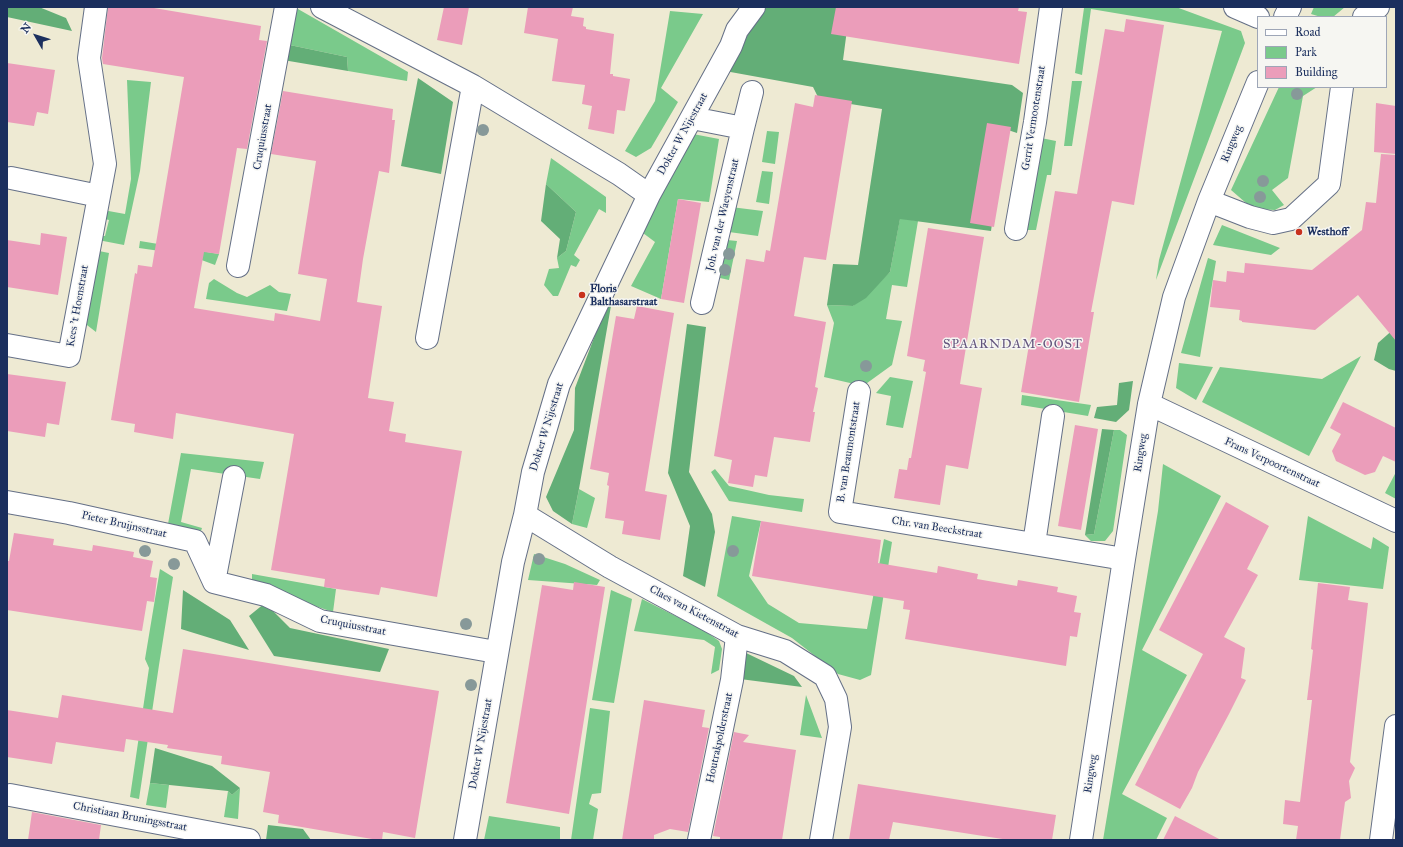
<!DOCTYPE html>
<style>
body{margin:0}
#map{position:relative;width:1403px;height:847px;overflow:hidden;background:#eeead3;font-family:"IM FELL Great Primer",serif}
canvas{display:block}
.frame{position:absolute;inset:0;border:8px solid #1b2f5e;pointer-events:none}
.legend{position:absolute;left:1257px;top:16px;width:130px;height:72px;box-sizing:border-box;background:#f6f6f2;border:1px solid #9ea6b7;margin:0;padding:5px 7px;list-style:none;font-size:12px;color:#1b2f5e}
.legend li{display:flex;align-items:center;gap:8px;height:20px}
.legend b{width:20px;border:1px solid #9ea6b7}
.north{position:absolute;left:16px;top:16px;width:40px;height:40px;-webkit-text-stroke:3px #f6f6f2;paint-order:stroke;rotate:309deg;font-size:11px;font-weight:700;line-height:16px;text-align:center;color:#1b2f5e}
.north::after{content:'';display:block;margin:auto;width:14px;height:18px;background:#1b2f5e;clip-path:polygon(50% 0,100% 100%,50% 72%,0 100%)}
</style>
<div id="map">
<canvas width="1403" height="847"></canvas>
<div class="frame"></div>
<ul class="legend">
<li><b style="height:5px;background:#fff"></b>Road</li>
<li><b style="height:11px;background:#7aca8b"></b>Park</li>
<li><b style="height:11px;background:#eb9dba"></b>Building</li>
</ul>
<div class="north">N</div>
</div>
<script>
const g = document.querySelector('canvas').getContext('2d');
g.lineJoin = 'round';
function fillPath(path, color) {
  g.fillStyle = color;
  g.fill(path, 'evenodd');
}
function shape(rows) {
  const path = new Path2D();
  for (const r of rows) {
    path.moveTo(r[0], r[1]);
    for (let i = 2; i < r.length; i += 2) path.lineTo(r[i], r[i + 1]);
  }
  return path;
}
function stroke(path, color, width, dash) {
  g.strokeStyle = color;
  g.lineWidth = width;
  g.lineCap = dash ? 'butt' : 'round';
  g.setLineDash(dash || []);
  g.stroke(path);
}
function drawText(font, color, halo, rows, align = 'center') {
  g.font = font + ' "IM FELL Great Primer",serif';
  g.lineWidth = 3;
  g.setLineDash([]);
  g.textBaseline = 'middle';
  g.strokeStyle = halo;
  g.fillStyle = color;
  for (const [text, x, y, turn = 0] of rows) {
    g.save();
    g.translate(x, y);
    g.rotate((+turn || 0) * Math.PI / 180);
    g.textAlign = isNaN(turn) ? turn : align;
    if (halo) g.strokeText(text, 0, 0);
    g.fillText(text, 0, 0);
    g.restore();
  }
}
fillPath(shape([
 [1083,7,1176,7,1241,31,1245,43,1156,280,1159,260,1222,31,1091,9,1082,75,1075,73,1084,8],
 [1314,7,1345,7,1333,17,1321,17,1311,14],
 [298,9,408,72,407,81,348,71,347,57,285,44,291,14],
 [670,11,703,14,661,88,678,102,651,148,636,157,625,151,655,101],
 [127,80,151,82,140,171,124,245,98,240,98,236,105,236,109,220,101,218,103,210,125,214,131,179],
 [1072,81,1082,81,1072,146,1064,146],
 [1279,87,1317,87,1303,96,1288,178,1272,190,1284,205,1275,210,1253,209,1231,190],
 [767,131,779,132,775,164,762,162],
 [693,134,719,139,709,202,678,199,661,299,631,286,655,242,639,230],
 [1041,138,1056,141,1051,175,1047,175,1036,230,1027,230],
 [551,158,606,197,606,213,599,209,574,255,580,260,576,267,571,265,558,296,553,296,544,285,549,269,559,268,557,258,566,251,576,212,546,184],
 [762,171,773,172,769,204,756,202],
 [731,207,763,211,758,236,729,232],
 [900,218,918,221,907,287,892,285,886,319,902,321,892,365,863,386,824,377,834,323,827,305,853,306,890,272],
 [1222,225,1280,248,1271,255,1213,245],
 [727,240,737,241,729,280,720,278],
 [140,241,219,254,215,265,188,255,139,248],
 [94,250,109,253,96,332,83,322],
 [1208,258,1216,261,1200,357,1181,353],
 [214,279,237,293,247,297,270,285,279,292,291,294,287,311,206,299,209,283],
 [1361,356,1309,456,1202,402,1220,367,1322,379],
 [1179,363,1213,367,1196,400,1176,388],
 [890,377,913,381,903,428,886,425,891,396,876,393],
 [1022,395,1091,405,1088,416,1021,405],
 [1114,430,1120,430,1127,435,1113,531,1105,541,1091,541,1085,535,1094,534],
 [181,453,264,462,260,479,191,469,181,522,202,528,199,537,168,524],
 [1163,464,1221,496,1142,650,1187,675,1122,794,1167,818,1156,840,1103,840,1158,511],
 [715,469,729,486,769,495,804,499,802,512,729,501,711,472],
 [1396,472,1396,499,1385,493],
 [579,489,595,498,587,528,572,524],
 [732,516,761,521,749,576,768,604,799,623,867,629,884,539,892,542,871,675,860,680,838,674,792,638,717,596],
 [1308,516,1371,549,1373,537,1389,547,1383,589,1299,580],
 [534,554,565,564,600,580,597,585,528,580],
 [160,569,173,577,159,665,139,799,130,797,149,668,145,659],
 [252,574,336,589,333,612,300,601,271,586,252,580],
 [611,590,632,599,614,703,592,700],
 [642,599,705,631,719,641,722,649,719,670,711,674,715,647,704,640,634,631],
 [806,695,822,738,800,735],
 [590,708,610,711,601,793,592,794,589,804,598,809,593,840,571,840],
 [150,783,169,785,166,808,146,805],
 [240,788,238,819,224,817,228,791,232,795],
 [489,816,560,827,560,840,484,840]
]), '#7aca8b');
fillPath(shape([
 [7,7,39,7,66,18,72,31,7,17],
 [765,7,850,7,843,60,1012,85,1023,93,1017,133,1005,129,991,231,900,219,890,272,866,298,853,306,827,305,833,264,858,265,882,109,819,99,813,87,725,71],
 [285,44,347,57,348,71,283,60],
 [418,78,453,102,441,174,401,166],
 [546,184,576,212,566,251,557,258,560,239,541,221],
 [612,300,579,489,572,524,553,511,546,497,574,430,575,388,597,330],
 [687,324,706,327,689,472,712,514,715,532,705,587,683,576,690,526,668,473],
 [1396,327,1396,371,1389,369,1374,360,1378,343],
 [1133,381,1129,410,1116,422,1094,418,1097,407,1117,405,1119,383],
 [1102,429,1114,430,1094,534,1085,535],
 [183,590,230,620,249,650,181,629],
 [265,603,290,628,389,649,380,672,274,656,249,616],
 [744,652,794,676,802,687,740,679],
 [155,748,212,766,240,788,232,795,228,791,150,783],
 [268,825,303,829,311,840,266,840]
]), '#63ae77');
fillPath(shape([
 [108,7,148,7,261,26,259,40,267,41,247,149,237,148,219,254,204,252,194,308,274,321,275,313,320,321,327,279,298,274,316,161,271,154,283,91,393,109,392,120,395,120,389,173,379,171,363,259,357,302,382,306,368,398,394,402,389,431,406,434,405,442,462,451,437,597,381,587,379,595,324,587,325,579,271,570,294,434,176,413,173,439,134,432,135,424,111,420,135,273,137,274,138,265,152,267,184,77,103,64,102,58],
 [444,7,469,7,462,45,437,40],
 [528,7,573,7,571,16,584,18,583,26,586,27,586,29,614,34,610,74,613,74,613,76,630,79,625,111,617,110,614,134,588,129,592,106,582,104,585,85,552,81,558,39,524,33],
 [836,7,1019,7,1018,11,1027,12,1019,64,831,34],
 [1126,19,1164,25,1134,205,1112,201,1091,312,1094,312,1079,402,1021,392,1055,191,1077,194,1105,29,1124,32],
 [7,63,55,70,48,114,37,112,34,126,7,122],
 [815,95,852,101,826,260,804,257,794,316,826,322,815,387,818,388,813,412,815,412,810,442,774,437,767,477,755,475,753,487,728,483,732,460,714,456,746,259,764,262,766,250,770,251,795,103,813,107],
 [1376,103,1396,106,1396,154,1374,152],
 [987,123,1011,127,994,227,970,223],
 [1381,154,1396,155,1396,341,1358,295,1315,330,1242,322,1242,321,1239,320,1240,310,1210,307,1213,280,1226,282,1227,271,1244,273,1245,263,1312,270,1362,230,1366,202,1376,203],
 [678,199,701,203,684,303,661,299],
 [928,228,984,237,960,384,982,388,968,469,946,465,940,505,894,498,899,469,907,470,909,458,911,458,926,372,923,371,925,360,907,356],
 [41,233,67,237,58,295,7,287,7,240,40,245],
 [637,306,674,313,645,491,667,495,660,540,622,534,624,521,605,518,609,486,607,485,609,473,590,469,616,316,634,319],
 [7,374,66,382,59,425,47,423,45,437,7,431],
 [1343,402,1396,428,1396,462,1383,456,1375,472,1365,475,1336,461,1332,451,1341,434,1330,428],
 [1075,425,1098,429,1081,530,1058,526],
 [1226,502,1269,526,1247,569,1258,575,1224,637,1245,648,1241,678,1246,680,1229,714,1198,772,1192,788,1180,809,1135,785,1203,654,1159,630],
 [761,521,881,540,878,563,937,573,938,566,978,574,977,579,1017,586,1018,580,1058,587,1057,592,1077,596,1074,612,1081,613,1077,637,1070,636,1066,666,905,639,910,610,903,609,904,601,752,576],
 [14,533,54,539,53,545,92,551,93,545,134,552,133,557,153,561,150,577,157,578,154,602,147,601,142,631,7,610,7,561,9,561],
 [574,582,605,587,569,814,506,803,542,585,573,590],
 [1318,583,1350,587,1348,600,1368,603,1350,762,1355,768,1349,781,1351,798,1345,802,1340,840,1296,840,1298,826,1283,824,1285,800,1300,802,1312,700,1307,700,1313,650,1311,649],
 [183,649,439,691,415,838,383,832,382,840,378,840,278,823,279,815,263,812,270,772,221,764,222,756,167,748,168,745,126,739,124,752,56,742,52,764,7,757,7,710,58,718,62,695,173,713],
 [644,700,705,710,702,727,709,728,688,832,670,829,654,835,654,840,622,840],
 [734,732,749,735,743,742,796,750,782,840,720,840,720,837,713,836],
 [858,784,1056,815,1052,840,1009,840,893,822,889,840,849,840],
 [32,812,101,825,99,840,28,840],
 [1175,816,1221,840,1163,840]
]), '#eb9dba');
const minor = shape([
 [322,7,473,86,619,174,649,195],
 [1235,7,1258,17],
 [1285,17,1290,7],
 [1364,17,1378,7],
 [692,118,743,128,702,303],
 [743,128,752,92],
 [11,178,99,196],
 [1209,201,1250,217,1273,223,1291,219,1329,184,1342,87],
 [1016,229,1035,122,1051,7],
 [238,266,286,7],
 [427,338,473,86],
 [7,345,69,356,105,164,89,58,96,7],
 [859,392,840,512,1124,559],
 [1149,404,1396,521],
 [7,502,69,513,195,541,214,582],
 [525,515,610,567,737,636,785,651,825,676,836,699,840,727,821,840],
 [1034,544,1053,416],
 [214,582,266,595,320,621,496,652],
 [214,582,234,477],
 [10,795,249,840],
 [465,840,513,562,525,515,533,472,559,384,649,195,731,46,737,30,754,7],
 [699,840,732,680,737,636],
 [1081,840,1124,559,1149,404,1174,297,1209,201,1258,82],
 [1381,840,1396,726]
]);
stroke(minor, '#657087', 24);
stroke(minor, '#fff', 22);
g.fillStyle = '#879999';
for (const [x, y] of [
 [1297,94],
 [483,130],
 [1263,181],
 [1260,197],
 [729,254],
 [725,270],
 [866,366],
 [145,551],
 [733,551],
 [539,559],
 [174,564],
 [466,624],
 [471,685]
]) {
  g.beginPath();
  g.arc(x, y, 6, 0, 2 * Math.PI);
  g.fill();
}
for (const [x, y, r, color] of [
 [1299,232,4,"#c8321e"],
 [582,295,4,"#c8321e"]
]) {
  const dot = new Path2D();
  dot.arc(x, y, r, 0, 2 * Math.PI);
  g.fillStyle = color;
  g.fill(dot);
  stroke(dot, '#f6f6f2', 1.5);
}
drawText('11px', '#1b2f5e', '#f6f6f2', [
 ["Gerrit Vermootenstraat",1034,118,-81],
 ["Dokter W Nijestraat",683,134,-61],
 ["Cruquiusstraat",263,137,-80],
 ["Ringweg",1232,144,-68],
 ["Joh. van der Waeyenstraat",723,215,-77],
 ["Kees 't Hoenstraat",78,306,-80],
 ["Dokter W Nijestraat",547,427,-73],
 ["B. van Beaumontstraat",849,452,-81],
 ["Ringweg",1141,453,-81],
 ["Frans Verpoortenstraat",1272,463,25],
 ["Pieter Bruijnsstraat",124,525,13],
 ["Chr. van Beeckstraat",937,528,9],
 ["Claes van Kietenstraat",694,612,28],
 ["Cruquiusstraat",353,626,11],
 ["Houtrakpolderstraat",720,738,-78],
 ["Dokter W Nijestraat",481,744,-80],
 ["Ringweg",1091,774,-81],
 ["Christiaan Bruningsstraat",130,817,11]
]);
drawText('bold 11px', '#1b2f5e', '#f6f6f2', [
 ["Westhoff",1307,232],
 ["Floris",590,289],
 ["Balthasarstraat",590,302]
], 'left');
g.letterSpacing = '1px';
drawText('13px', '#64567e', '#f6f6f2', [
 ["SPAARNDAM-OOST",1013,345]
]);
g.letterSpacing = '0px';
</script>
